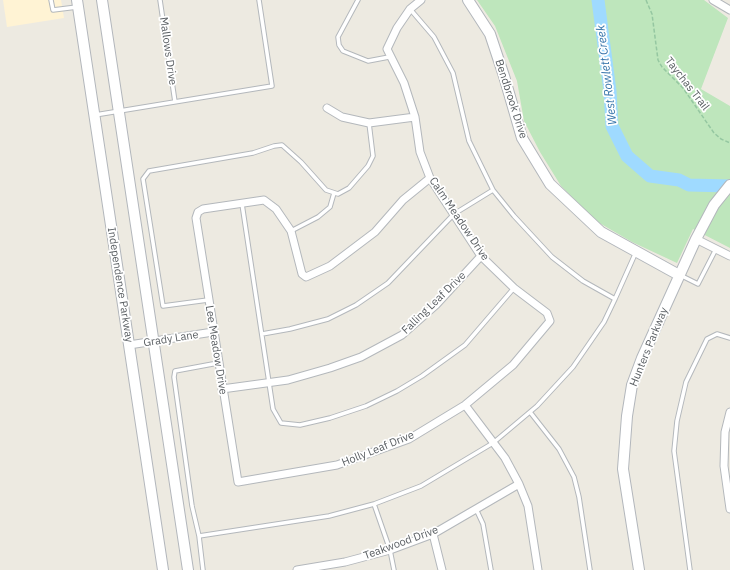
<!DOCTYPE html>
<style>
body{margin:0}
canvas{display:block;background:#edeae1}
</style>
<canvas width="730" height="570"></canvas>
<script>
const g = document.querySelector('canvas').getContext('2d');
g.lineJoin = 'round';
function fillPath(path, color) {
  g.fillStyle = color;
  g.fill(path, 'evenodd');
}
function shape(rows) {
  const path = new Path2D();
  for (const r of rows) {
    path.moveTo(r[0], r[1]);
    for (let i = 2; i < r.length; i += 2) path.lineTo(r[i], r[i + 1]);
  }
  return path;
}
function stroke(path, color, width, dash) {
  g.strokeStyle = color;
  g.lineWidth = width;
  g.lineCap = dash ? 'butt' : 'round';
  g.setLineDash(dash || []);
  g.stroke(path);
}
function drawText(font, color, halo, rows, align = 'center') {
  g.font = font + ' "IBM Plex Sans",sans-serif';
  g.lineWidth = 3.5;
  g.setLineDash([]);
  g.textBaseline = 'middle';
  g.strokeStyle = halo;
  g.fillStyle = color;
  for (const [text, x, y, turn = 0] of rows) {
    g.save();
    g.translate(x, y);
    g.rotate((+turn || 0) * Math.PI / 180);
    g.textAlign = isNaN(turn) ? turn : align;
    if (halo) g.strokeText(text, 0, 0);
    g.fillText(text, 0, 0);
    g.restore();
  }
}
fillPath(shape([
 [3,0,61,0,64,18,7,27]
]), '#fff3d4');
fillPath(shape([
 [477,0,704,0,728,18,701,89,730,106,730,248,693,229,677,263,632,242,596,221,561,186,540,152,524,121,517,81,495,26]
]), '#bee6bc');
stroke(shape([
 [598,0,610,91,612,126,627,156,650,176,679,180,689,185,730,186]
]), '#9fdaff', 13);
const lane = shape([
 [51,0,53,10,77,7],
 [160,0,175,102],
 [358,0,338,37,339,45,343,51,368,61,389,57],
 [95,115,272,86,259,0],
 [242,204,273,409,281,423,300,425,330,418,366,406,397,391,422,376,465,345,514,288],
 [291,231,318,217,330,207,334,193],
 [680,275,698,284,716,249],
 [615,299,636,252],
 [208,300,163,306,143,179,149,171,253,153,274,146,282,145,301,162,326,190,338,194,349,188,368,166,373,156,369,123],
 [262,334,290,329,328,319,356,305,388,283,454,214,493,190,469,141,453,73,434,37,410,9],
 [530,412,559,449,574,477,579,497,590,570],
 [374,504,390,550,394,570],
 [476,509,483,524,491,570],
 [199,536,192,506,174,377,175,371,218,363],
 [203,570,199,536,329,516,374,504,421,486,493,443,537,406,573,367,604,322,615,299,583,281,552,257,514,216,493,190],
 [690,570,674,451,677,421,686,382,707,339,717,334,730,338]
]);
const street = shape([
 [421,0,410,9,397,28,387,49,404,83,415,117,420,152,430,178,481,256,514,288,547,313,550,321,513,365,465,405,409,439,337,465,238,482,196,218,198,212,203,209,264,200,276,209,291,231,302,274,306,277,330,266,375,232,403,200,430,178],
 [713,0,730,10],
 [327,108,342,117,369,123,415,117],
 [696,239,730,256],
 [129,345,213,332],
 [222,389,288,380,330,368,361,357,402,335,436,305,481,256],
 [465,405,505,458,519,484,528,506,538,570],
 [730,412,725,432,724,466,730,509],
 [433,534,442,570],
 [297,570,345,562,390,550,433,534,519,484]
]);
const secondary = shape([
 [77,0,163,570],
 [102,0,188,570],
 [468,0,490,34,504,76,522,138,550,184,601,232,679,275],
 [639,570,623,469,627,416,632,385,642,358,696,239,714,205,730,185]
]);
stroke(lane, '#b4b8bc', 5.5);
stroke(street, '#b4b8bc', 9);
stroke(secondary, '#b3b7bc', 12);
stroke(shape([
 [646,0,652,14,658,60,662,67,683,88,714,133,721,139,730,143]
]), '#95c7a1', 1.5, [4, 2]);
stroke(lane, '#fff', 3.5);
stroke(street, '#fff', 7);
stroke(secondary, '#fff', 10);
drawText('11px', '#595e62', '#fff', [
 ["Mallows Drive",168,51,82],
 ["Taychas Trail",687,84,52],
 ["Bendbrook Drive",511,99,72],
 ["Calm Meadow Drive",459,219,56],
 ["Independence Parkway",120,285,81],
 ["Falling Leaf Drive",434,303,-44],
 ["Grady Lane",171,339,-9],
 ["Hunters Parkway",649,347,-68],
 ["Lee Meadow Drive",216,350,81],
 ["Holly Leaf Drive",378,449,-22],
 ["Teakwood Drive",401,543,-20]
]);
drawText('italic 12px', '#3775ab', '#fff', [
 ["West Rowlett Creek",607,75,-97]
]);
</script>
